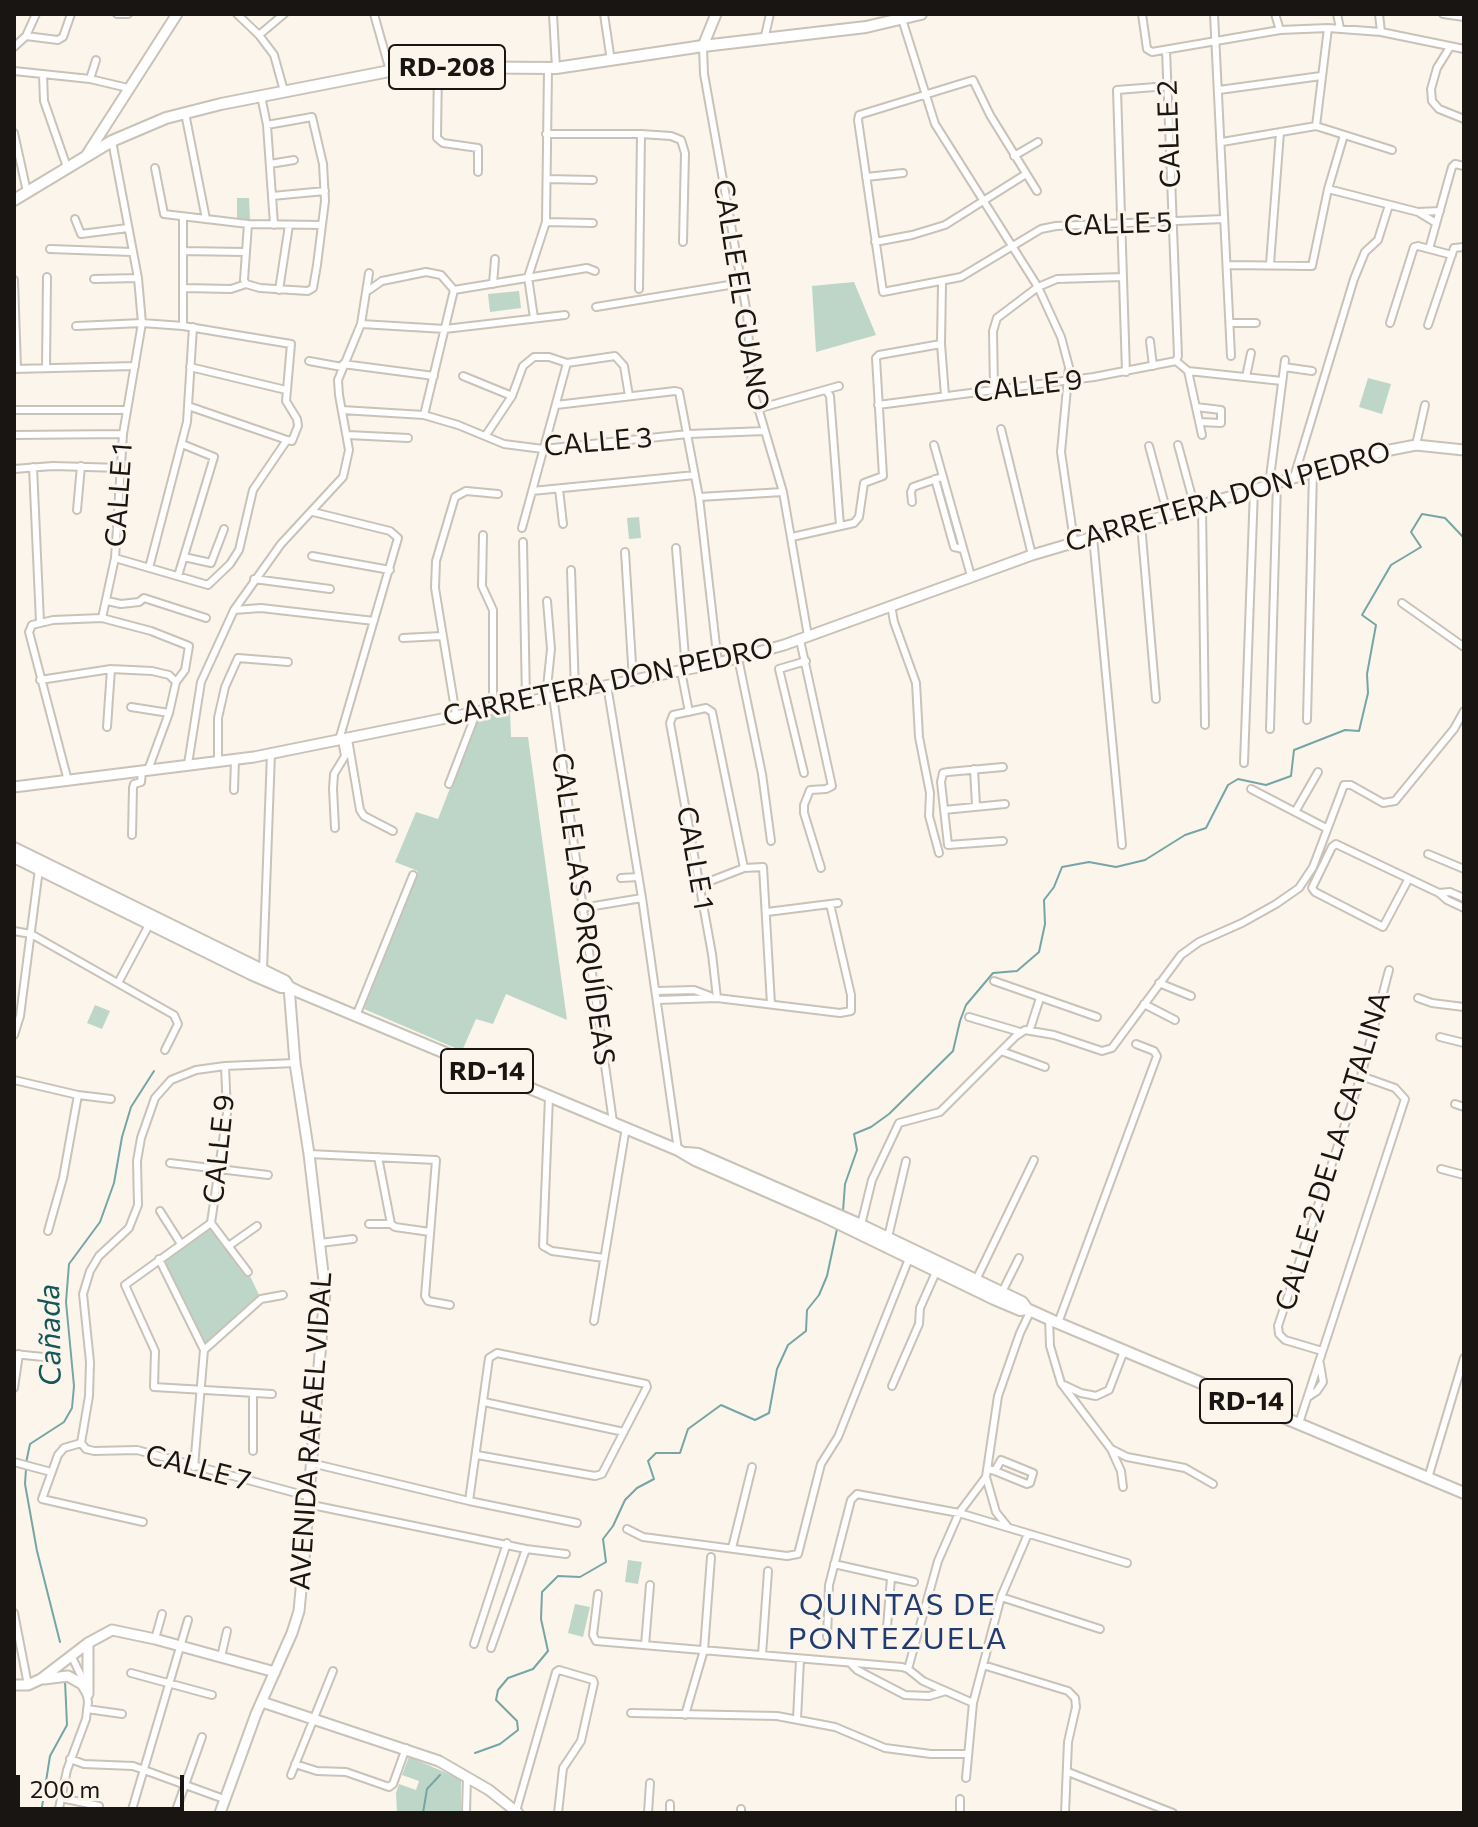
<!DOCTYPE html>
<meta charset="utf-8">
<style>
body{margin:0}
#map{position:relative;width:1478px;height:1827px;overflow:hidden;background:#fbf5eb;font-family:Commissioner,sans-serif}
canvas{display:block}
.frame{position:absolute;inset:0;border:16px solid #181512;pointer-events:none}
.scale{position:absolute;left:16px;top:1775px;width:168px;height:36px;box-sizing:border-box;border:4px solid #181512;border-top:0;padding-left:10px;font-size:24px;line-height:28px;white-space:nowrap;color:#181512;-webkit-text-stroke:6px #fbf5eb;paint-order:stroke}
</style>
<div id="map">
<canvas width="1478" height="1827"></canvas>
<div class="frame"></div>
<div class="scale">200 m</div>
</div>
<script>
const g = document.querySelector('canvas').getContext('2d');
g.lineJoin = 'round';
function fillPath(path, color) {
  g.fillStyle = color;
  g.fill(path, 'evenodd');
}
function shape(rows) {
  const path = new Path2D();
  for (const r of rows) {
    path.moveTo(r[0], r[1]);
    for (let i = 2; i < r.length; i += 2) path.lineTo(r[i], r[i + 1]);
  }
  return path;
}
function stroke(path, color, width, dash) {
  g.strokeStyle = color;
  g.lineWidth = width;
  g.lineCap = dash ? 'butt' : 'round';
  g.setLineDash(dash || []);
  g.stroke(path);
}
function drawText(font, color, halo, rows, align = 'center') {
  g.font = font + ' Commissioner,sans-serif';
  g.lineWidth = 6;
  g.setLineDash([]);
  g.textBaseline = 'middle';
  g.strokeStyle = halo;
  g.fillStyle = color;
  for (const [text, x, y, turn = 0] of rows) {
    g.save();
    g.translate(x, y);
    g.rotate((+turn || 0) * Math.PI / 180);
    g.textAlign = isNaN(turn) ? turn : align;
    if (halo) g.strokeText(text, 0, 0);
    g.fillText(text, 0, 0);
    g.restore();
  }
}
fillPath(shape([
 [237,198,249,198,250,220,237,219],
 [854,282,876,335,816,352,812,286],
 [519,291,521,308,490,312,488,294],
 [1368,378,1391,384,1382,414,1359,407],
 [639,517,641,538,629,539,627,518],
 [510,710,511,737,528,737,567,1020,506,994,493,1024,476,1019,462,1051,364,1009,418,871,395,862,416,812,438,819,478,716],
 [95,1005,110,1011,102,1029,87,1023],
 [211,1223,248,1272,261,1299,204,1350,159,1259],
 [628,1560,642,1562,638,1584,625,1582],
 [575,1604,590,1607,583,1637,568,1633],
 [409,1757,461,1779,461,1813,397,1813,396,1793,399,1784,416,1790,419,1781,402,1775]
]), '#bed6c8');
stroke(shape([
 [843,1211,845,1184,857,1150,854,1134,871,1127,889,1114,953,1051,960,1021,966,1005,993,973,1017,971,1039,952,1045,924,1044,900,1054,887,1062,867,1089,862,1116,867,1145,860,1185,835,1206,828,1228,785,1238,779,1266,785,1291,776,1294,750,1345,730,1359,731,1368,693,1367,674,1376,625,1362,615,1391,565,1421,547,1411,532,1422,514,1445,518,1464,538],
 [26,1463,30,1444,64,1422,72,1408,74,1386,66,1302,69,1264,100,1222,114,1183,122,1137,131,1107,154,1071],
 [26,1469,25,1484,37,1551,60,1642],
 [475,1753,500,1744,518,1730,517,1721,496,1700,498,1690,508,1678,533,1669,548,1651,541,1619,542,1592,558,1576,580,1577,606,1562,603,1539,613,1526,625,1500,637,1488,654,1479,648,1461,656,1453,680,1453,688,1429,721,1405,755,1420,769,1413,777,1369,788,1345,806,1331,807,1310,819,1295,827,1276,837,1229],
 [41,1813,50,1756,67,1725,65,1681],
 [423,1813,427,1789,440,1775]
]), '#76a5a7', 2);
const street = shape([
 [117,14,128,14],
 [237,14,259,35,274,55,284,91],
 [374,14,390,71],
 [553,14,556,68],
 [604,14,611,61],
 [1142,14,1147,49,1152,52,1280,30,1328,28,1381,32,1464,49],
 [1214,14,1231,356],
 [1275,14,1280,30],
 [1337,14,1340,28],
 [1379,14,1381,32],
 [1443,14,1464,17],
 [902,19,935,124,1038,287,1061,337,1069,367,1061,452,1074,541],
 [259,35,284,14],
 [26,36,58,40,63,37,71,14],
 [764,40,770,14],
 [14,47,26,36,36,14],
 [703,47,704,74,747,314,752,387,783,492,808,636],
 [1450,47,1437,68,1431,89,1432,101,1439,109,1464,119],
 [1166,50,1178,356,1176,361],
 [438,67,437,138,443,143,478,148,478,172],
 [14,71,90,79,128,88],
 [43,75,44,101,67,167],
 [90,79,96,60],
 [1219,90,1321,76],
 [261,96,267,125,274,225],
 [185,113,206,219],
 [1316,126,1328,28],
 [14,133,27,192],
 [546,134,641,134,671,136,681,140,685,153,683,242],
 [1222,142,1316,126,1392,150],
 [1014,156,1038,142],
 [270,164,294,160],
 [155,168,164,214,248,224,322,225],
 [866,177,903,173],
 [547,179,593,180],
 [1328,189,1418,212,1436,223],
 [1037,191,990,115,973,80,859,115,858,120,883,292,961,277,1041,229,1056,226,1224,219],
 [272,196,325,191],
 [1418,212,1440,211],
 [183,217,183,326],
 [75,219,81,234,128,228],
 [546,222,593,223],
 [875,242,912,235,945,225,1026,174],
 [50,249,132,252],
 [1429,249,1452,167,1455,164,1464,166],
 [183,251,245,252],
 [1270,264,1280,132],
 [1228,265,1312,266,1328,189,1344,135],
 [94,279,138,278],
 [14,280,17,369],
 [942,283,941,344,945,396],
 [246,284,260,288,308,291,313,288,317,265,325,201,323,164,312,117,267,125],
 [246,284,244,280,248,224],
 [493,284,495,259],
 [183,288,231,289,246,284],
 [639,289,641,134],
 [279,290,289,225],
 [369,290,382,281,426,272,441,275,454,290],
 [454,290,587,268,595,271],
 [596,307,741,283],
 [534,318,528,277,546,222,548,69],
 [1230,323,1256,323],
 [1390,323,1414,247,1418,246,1452,255],
 [361,324,445,329,565,315],
 [1428,325,1454,248,1464,247],
 [76,326,142,323,183,326,291,344,286,401,297,419,298,426,292,441,287,440,253,490,239,550,230,564,208,585,115,558],
 [1150,341,1153,366],
 [309,361,342,367],
 [1176,361,1188,371,1282,381],
 [343,364,434,376],
 [190,367,286,390],
 [1284,367,1312,371],
 [46,368,47,277],
 [14,369,135,366],
 [1188,371,1202,435],
 [1126,372,1117,90,1168,86],
 [463,376,512,396],
 [1246,377,1251,353],
 [994,389,993,331,997,318,1038,287,1057,279,1123,277],
 [826,390,830,396,840,526],
 [556,405,675,391,679,392,699,497,718,663],
 [878,405,1094,377,1176,361],
 [188,406,287,440],
 [1196,407,1221,410,1221,423,1200,422],
 [757,409,839,386],
 [14,410,127,410],
 [342,410,424,415,458,425,504,444,543,449,688,434,765,431],
 [424,415,454,290],
 [1001,429,1032,555],
 [14,435,123,434],
 [348,435,408,438],
 [486,435,512,396,523,366,534,357,549,357,567,363,615,356,624,366,629,396],
 [934,445,971,576],
 [1178,445,1195,508],
 [1416,445,1425,405],
 [1149,446,1168,516],
 [33,467,40,622],
 [14,469,53,466,121,468],
 [1294,477,1354,279,1365,252,1378,240,1389,205],
 [935,479,954,547,963,549],
 [1269,485,1285,360],
 [559,489,563,524],
 [532,491,695,475],
 [699,497,783,492],
 [912,502,911,492,913,487,939,478],
 [1202,506,1205,725],
 [77,510,81,466],
 [313,512,390,531,398,538,339,740],
 [1141,524,1156,699],
 [522,528,567,363],
 [483,535,482,586,493,610,493,708],
 [792,537,854,523,859,517,864,483,883,476,876,358,879,355,941,344],
 [1093,537,1122,845],
 [523,542,526,700],
 [676,548,686,669],
 [625,552,633,680],
 [312,556,390,570],
 [184,557,211,563,224,529],
 [149,568,187,422,193,327],
 [571,570,575,691],
 [178,576,214,457,182,444],
 [254,579,330,589],
 [107,601,121,604,139,602,144,598,206,618],
 [1402,603,1464,647],
 [891,605,894,622,916,683,919,737,930,793,929,816,939,853],
 [234,610,261,608,374,621],
 [102,618,115,558,123,434,142,323,138,278,112,141],
 [403,638,441,636],
 [800,640,832,786,826,789,810,790,804,805,804,813,821,868],
 [738,658,762,774,771,841],
 [681,671,689,712],
 [40,680,111,669,152,671,169,675,176,682],
 [607,685,642,898,678,1150],
 [553,696,613,1122],
 [546,697,551,649,547,601],
 [131,707,169,713],
 [456,715,435,588,436,561,455,497,466,491,498,494],
 [1307,720,1313,471],
 [107,727,111,669],
 [1270,729,1277,482],
 [348,739,360,810,364,816,393,831],
 [218,762,218,718,225,687,238,658,288,662],
 [1244,763,1254,489],
 [188,764,201,682,234,610,281,544,343,477,349,450,339,395,338,380,361,324,369,273],
 [1003,767,948,772,943,773,941,782,948,845,1003,841],
 [974,769,976,806],
 [804,773,779,669,806,661],
 [68,781,29,632,32,625,53,620,102,618,151,631,189,646,185,670,176,682,169,713,148,770],
 [449,784,477,711],
 [1251,789,1326,828],
 [234,790,235,760],
 [944,810,1005,804],
 [1295,812,1318,772],
 [335,828,333,789,334,774,345,756,342,740],
 [132,835,133,788,134,784,141,782,142,771],
 [1428,854,1464,869],
 [621,878,638,877],
 [1408,880,1383,927,1315,892,1312,888,1332,847,1336,844,1439,893],
 [700,885,744,868,763,867,771,1004],
 [1464,898,1450,892,1439,893,1447,900,1464,908],
 [582,908,642,898],
 [767,912,838,903],
 [14,931,31,934,174,1015,178,1024,165,1050],
 [263,970,271,753],
 [994,981,1097,1017],
 [118,983,150,923],
 [1159,983,1191,996],
 [656,991,694,990,710,996],
 [717,998,712,954,670,723,673,715,706,708,712,712,744,868],
 [1418,998,1432,1003,1464,1007],
 [657,1000,717,998,840,1013,851,1011,851,995,830,904],
 [1144,1004,1175,1020],
 [356,1016,413,875],
 [969,1017,1020,1032],
 [1030,1029,1040,998],
 [14,1035,20,1016,39,869],
 [1440,1037,1464,1043],
 [1001,1051,1045,1067],
 [225,1066,227,1113,211,1223,125,1285,155,1351,154,1387,272,1394],
 [14,1080,78,1095,111,1099],
 [549,1097,543,1246,552,1251,604,1258],
 [1455,1104,1464,1107],
 [309,1154,436,1160,425,1296,428,1301,450,1305],
 [378,1157,391,1224,395,1227,430,1232],
 [170,1163,268,1175],
 [1441,1169,1464,1175],
 [160,1211,181,1244],
 [211,1223,248,1272],
 [369,1224,391,1224],
 [861,1225,872,1180,899,1123,940,1112,1016,1036,1025,1030,1054,1035,1102,1051,1112,1048,1181,955,1199,942,1242,923,1276,904,1299,888,1313,867,1344,785,1351,785,1383,803,1395,801,1454,729,1464,711],
 [48,1231,63,1178,78,1095],
 [888,1237,906,1161],
 [320,1243,353,1239],
 [230,1245,257,1226],
 [159,1259,204,1350],
 [976,1280,1034,1160],
 [1002,1292,1019,1258],
 [1049,1318,1050,1346,1061,1383,1111,1449,1127,1457,1185,1468,1213,1484],
 [594,1321,626,1127],
 [1058,1323,1157,1056,1154,1051,1136,1044],
 [1322,1351,1285,1340,1279,1334,1278,1326,1361,1076,1389,970],
 [14,1354,53,1358],
 [1064,1385,1081,1393,1096,1396,1109,1390,1124,1351],
 [892,1386,919,1324,920,1308,936,1272],
 [14,1388,19,1354],
 [1308,1397,1317,1391,1323,1382,1320,1364],
 [484,1402,624,1432],
 [1299,1423,1405,1099,1395,1088,1361,1076],
 [81,1443,89,1396,90,1362,83,1294,90,1271,99,1256,129,1228,138,1205,137,1161,141,1138,155,1098,171,1080,196,1070,225,1066,295,1063],
 [81,1443,86,1449,94,1451,137,1450,307,1496],
 [81,1443,64,1448,58,1455,42,1499,143,1522],
 [1111,1449,1121,1471,1123,1487],
 [253,1451,253,1393],
 [14,1462,51,1472],
 [311,1463,469,1501,577,1523],
 [194,1467,204,1350,261,1299,283,1295],
 [988,1469,995,1471,1027,1484,1030,1483,1033,1473,1001,1460,995,1471],
 [986,1477,996,1512,1008,1527],
 [1428,1478,1464,1358],
 [469,1501,489,1358,497,1353,646,1384,647,1387,602,1474,595,1476,477,1455],
 [307,1504,526,1549,566,1554],
 [627,1529,643,1537,787,1556,798,1554,821,1464,838,1437,910,1256],
 [732,1548,752,1467],
 [834,1564,914,1582],
 [598,1594,593,1635,596,1641,902,1667,908,1669,923,1681,973,1703],
 [1001,1597,1100,1629],
 [14,1613,28,1685],
 [827,1637,829,1585,851,1500,857,1494,959,1513,1127,1563],
 [155,1639,162,1614],
 [886,1639,891,1578],
 [474,1644,507,1543],
 [645,1645,650,1585],
 [491,1648,526,1549],
 [762,1655,768,1571],
 [221,1657,227,1631],
 [850,1663,857,1670,905,1695,929,1696,946,1691],
 [983,1665,1068,1691,1075,1698,1076,1707,1068,1742,1065,1813],
 [908,1669,938,1561,959,1513,986,1477,998,1396,1020,1333,1031,1310],
 [131,1673,212,1695],
 [87,1709,122,1714],
 [631,1713,777,1716,835,1727,885,1748,931,1754,968,1754],
 [685,1715,704,1650,711,1557],
 [797,1719,800,1659],
 [70,1759,84,1764,133,1766,224,1799],
 [295,1764,317,1771,346,1772,389,1787,393,1784,406,1748],
 [1068,1772,1173,1813],
 [291,1775,333,1671],
 [966,1778,973,1703,983,1665,1001,1597,1028,1534],
 [61,1798,99,1806],
 [516,1811,556,1672,559,1670,593,1680,594,1683,581,1741,563,1768,558,1813],
 [58,1813,67,1770,86,1719,88,1702,85,1684,71,1655],
 [131,1813,188,1620],
 [175,1813,202,1737],
 [466,1813,467,1776],
 [648,1813,650,1783],
 [670,1813,670,1804],
 [741,1813,741,1809],
 [960,1813,960,1799]
]);
const secondary = shape([
 [703,46,716,14],
 [86,156,177,14],
 [14,787,254,757,718,663,784,645,1032,555,1385,451,1416,445,1464,450],
 [88,1643,88,1694],
 [44,1679,68,1676,82,1684,88,1694],
 [14,1685,28,1685,41,1679,88,1643,112,1630,155,1639,275,1672],
 [262,1702,439,1761,489,1790,518,1813],
 [220,1813,256,1714,292,1633,299,1611,304,1558,325,1290,309,1154,295,1063,289,987]
]);
const primary = shape([
 [14,200,112,141,166,118,221,104,410,67,556,68,703,46,866,27,921,14],
 [14,848,285,981,289,987,299,992,678,1150,695,1160,823,1216,994,1299,1020,1310,1027,1309],
 [14,857,253,975,281,987,289,987],
 [687,1153,698,1154,861,1225,1022,1302,1027,1309,1058,1323,1464,1493]
]);
stroke(street, '#c8c2b8', 10);
stroke(secondary, '#c8c2b8', 13);
stroke(primary, '#c8c2b8', 14);
stroke(street, '#fff', 6);
stroke(secondary, '#fff', 9);
stroke(primary, '#fff', 10);
for (const [x, y, w] of [
 [447,67,116],
 [487,1071,92],
 [1246,1401,92]
]) {
  const box = new Path2D();
  box.roundRect(x - w / 2, y - 22, w, 44, 6);
  g.fillStyle = '#fbf5eb';
  g.fill(box);
  stroke(box, '#181512', 2);
}
drawText('bold 26px', '#181512', null, [
 ["RD-208",447,67],
 ["RD-14",487,1071],
 ["RD-14",1246,1401]
]);
drawText('28px', '#181512', '#fbf5eb', [
 ["CALLE 2",1169,134,-92],
 ["CALLE 5",1118,224,-2],
 ["CALLE EL GUANO",741,295,81],
 ["CALLE 9",1028,386,-7],
 ["CALLE 3",598,442,-5],
 ["CALLE 1",119,495,-86],
 ["CARRETERA DON PEDRO",1228,497,-16],
 ["CARRETERA DON PEDRO",608,682,-12],
 ["CALLE 1",695,858,80],
 ["CALLE LAS ORQUÍDEAS",583,909,82],
 ["CALLE 9",219,1149,-84],
 ["CALLE 2 DE LA CATALINA",1333,1151,-73],
 ["AVENIDA RAFAEL VIDAL",311,1431,-86],
 ["CALLE 7",198,1468,15]
]);
drawText('italic 30px', '#13575a', '#fbf5eb', [
 ["Cañada",50,1335,-91]
]);
g.letterSpacing = '2px';
drawText('30px', '#203c72', '#fbf5eb', [
 ["QUINTAS DE",898,1605],
 ["PONTEZUELA",898,1639]
]);
g.letterSpacing = '0px';
</script>
